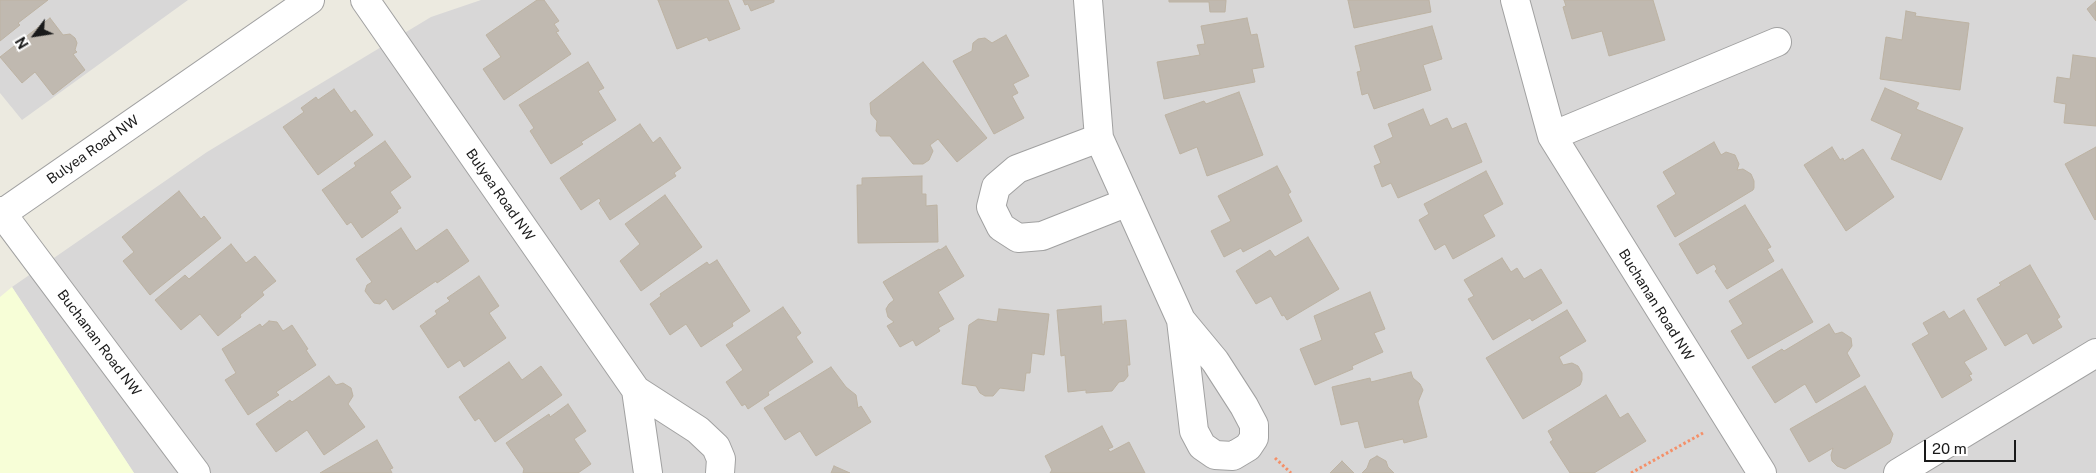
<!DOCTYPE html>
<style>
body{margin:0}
#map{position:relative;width:2096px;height:473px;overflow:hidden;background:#eceae0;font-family:"Public Sans",sans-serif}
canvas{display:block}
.north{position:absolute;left:10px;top:10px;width:50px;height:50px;-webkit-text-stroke:4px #fff;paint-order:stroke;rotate:239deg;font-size:14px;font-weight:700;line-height:20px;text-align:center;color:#1a1a1a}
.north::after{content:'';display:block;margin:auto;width:18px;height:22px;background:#1a1a1a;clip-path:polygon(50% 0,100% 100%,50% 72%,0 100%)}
.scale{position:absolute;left:1924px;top:440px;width:92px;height:22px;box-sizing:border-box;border:2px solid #1a1a1a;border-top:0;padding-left:6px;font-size:15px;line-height:18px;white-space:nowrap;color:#1a1a1a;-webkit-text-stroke:4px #fff;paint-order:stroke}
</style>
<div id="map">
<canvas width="2096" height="473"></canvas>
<div class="north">N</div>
<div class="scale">20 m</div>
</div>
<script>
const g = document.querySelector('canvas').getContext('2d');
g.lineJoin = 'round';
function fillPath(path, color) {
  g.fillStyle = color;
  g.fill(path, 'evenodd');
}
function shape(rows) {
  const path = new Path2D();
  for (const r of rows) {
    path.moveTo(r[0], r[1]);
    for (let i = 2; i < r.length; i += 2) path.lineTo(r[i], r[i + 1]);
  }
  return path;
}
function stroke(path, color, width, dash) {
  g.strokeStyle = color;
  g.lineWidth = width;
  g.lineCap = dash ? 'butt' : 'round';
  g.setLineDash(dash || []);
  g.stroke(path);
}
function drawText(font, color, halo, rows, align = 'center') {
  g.font = font + ' "Public Sans",sans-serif';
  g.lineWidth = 4;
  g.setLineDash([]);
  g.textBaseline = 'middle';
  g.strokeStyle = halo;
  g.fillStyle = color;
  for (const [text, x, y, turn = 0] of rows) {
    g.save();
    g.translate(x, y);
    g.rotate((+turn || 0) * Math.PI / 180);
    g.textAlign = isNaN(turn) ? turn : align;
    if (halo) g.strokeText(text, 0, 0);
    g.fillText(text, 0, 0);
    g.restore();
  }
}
fillPath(shape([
 [0,0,188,0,22,120,0,93],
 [481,0,2096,0,2096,473,134,473,12,287,207,152,431,17]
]), '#d8d7d7');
fillPath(shape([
 [12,287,134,473,0,473,0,297]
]), '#f7fed7');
const building = shape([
 [0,0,48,0,18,23,20,25,0,41,0,0],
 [537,0,544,0,559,21,554,24,559,31,556,32,571,54,504,100,483,69,501,57,486,35,537,0],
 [658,0,728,0,740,29,709,41,707,37,677,49,658,0],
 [743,0,774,0,774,2,751,11,748,4,745,5,743,0],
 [1169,0,1226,0,1226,1,1225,12,1210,12,1209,2,1169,2,1169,0],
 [1348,0,1429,0,1431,12,1354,28,1348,0],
 [1564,0,1653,0,1665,40,1609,56,1602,31,1572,39,1563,7,1566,6,1564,0],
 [2096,1,2096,21,2087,9,2096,1],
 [1906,11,1916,13,1915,16,1969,23,1960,90,1880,79,1886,37,1902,40,1906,11],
 [50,18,63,35,70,34,75,38,77,43,75,50,77,52,73,54,85,70,53,95,35,72,22,83,0,57,50,18],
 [1247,18,1251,35,1257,34,1264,67,1252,69,1255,82,1164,99,1157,62,1200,55,1197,45,1205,44,1201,26,1247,18],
 [1432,26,1442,59,1423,65,1431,90,1374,109,1368,93,1362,95,1357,72,1361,71,1355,46,1432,26],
 [1006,35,1029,76,1013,84,1018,93,1012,96,1024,118,994,134,953,61,972,51,973,43,978,39,985,38,992,43,1006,35],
 [2073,55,2096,58,2096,126,2064,123,2066,104,2054,102,2057,77,2070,79,2073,55],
 [588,62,604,88,598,91,616,120,581,142,583,144,551,164,530,131,534,128,519,105,588,62],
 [923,62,987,138,957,162,938,139,930,145,933,151,929,160,923,164,913,164,890,136,880,136,876,131,877,121,871,114,870,103,923,62],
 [1885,88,1919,103,1916,109,1963,128,1941,180,1891,159,1902,134,1871,120,1885,88],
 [334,89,351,113,355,110,373,135,318,175,283,127,304,112,301,108,316,97,318,100,334,89],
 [1239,92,1263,155,1207,176,1197,147,1180,154,1165,115,1204,101,1206,104,1239,92],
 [1423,109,1430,126,1447,118,1452,129,1466,123,1482,162,1398,198,1391,183,1382,187,1374,166,1381,163,1374,146,1393,137,1388,124,1423,109],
 [640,124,653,143,660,137,681,168,674,173,676,176,610,220,599,203,601,201,599,198,581,210,560,178,640,124],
 [385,141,411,177,390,192,401,208,397,210,398,212,362,238,351,222,347,225,322,190,356,166,354,163,385,141],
 [1714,142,1721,155,1726,152,1735,155,1739,164,1737,170,1743,169,1751,174,1754,181,1754,188,1753,190,1675,237,1657,206,1676,194,1663,172,1714,142],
 [1832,147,1840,160,1843,158,1844,161,1863,149,1894,197,1846,231,1804,165,1832,147],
 [2096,147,2096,219,2095,220,2065,164,2096,147],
 [1277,166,1291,192,1288,194,1302,221,1243,252,1241,248,1224,257,1211,231,1231,221,1218,196,1277,166],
 [1486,171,1503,204,1483,215,1495,236,1453,259,1445,244,1435,250,1419,220,1429,214,1424,204,1486,171],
 [922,176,922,194,926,194,926,206,937,205,938,242,858,243,857,185,862,185,862,178,922,176],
 [179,191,201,219,204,216,221,238,150,295,123,261,134,252,122,237,179,191],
 [665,195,702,247,641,291,620,261,640,244,625,224,665,195],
 [1745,205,1771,247,1767,249,1774,261,1727,289,1715,271,1717,269,1714,264,1697,274,1679,244,1745,205],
 [401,228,416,251,447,229,469,261,437,283,436,281,393,310,386,299,380,304,374,303,365,291,367,285,372,282,356,259,401,228],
 [1308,237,1339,289,1287,320,1284,315,1282,316,1271,296,1256,304,1236,271,1270,250,1275,257,1308,237],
 [231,244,246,263,255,256,276,281,262,292,264,295,240,315,241,317,218,336,200,314,181,330,155,300,185,275,189,279,231,244],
 [946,246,964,276,938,292,954,319,938,328,940,331,916,346,913,340,900,347,887,326,894,322,888,317,886,309,889,304,894,300,883,282,939,249,940,250,946,246],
 [1502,258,1511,272,1517,268,1524,279,1541,269,1562,303,1532,321,1530,318,1493,340,1468,299,1474,296,1464,280,1502,258],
 [717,260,750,311,732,323,733,326,701,347,686,324,670,335,650,304,661,296,660,294,707,262,709,265,717,260],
 [2030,265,2060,317,2057,319,2062,327,2033,344,2027,333,2005,346,1977,299,2001,285,1999,283,2030,265],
 [1782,269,1813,322,1748,359,1731,331,1743,324,1729,301,1782,269],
 [479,276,499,306,489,313,506,338,464,367,460,360,448,368,420,326,437,314,435,311,450,301,447,298,479,276],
 [1370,292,1385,329,1374,333,1383,352,1352,366,1353,369,1315,385,1300,349,1322,340,1314,316,1370,292],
 [1101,306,1102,324,1105,324,1104,322,1126,320,1130,365,1127,365,1128,376,1124,381,1119,382,1112,391,1086,393,1086,390,1068,392,1065,355,1061,356,1057,310,1101,306],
 [783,307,801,333,796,337,813,362,768,392,769,395,748,409,745,404,742,406,726,382,743,370,726,345,783,307],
 [999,309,1049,314,1044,355,1032,353,1030,373,1026,373,1024,391,1000,388,993,396,985,396,980,393,976,386,962,384,969,325,978,319,997,322,999,309],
 [1567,310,1586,341,1559,357,1563,365,1572,363,1578,366,1582,373,1582,380,1580,385,1523,419,1486,358,1567,310],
 [1964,310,1987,349,1964,362,1972,374,1969,375,1972,380,1942,398,1912,344,1929,334,1923,323,1944,311,1949,319,1964,310],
 [269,321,277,322,283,331,292,325,308,349,306,350,316,365,276,392,279,395,248,415,225,380,236,373,222,349,260,324,262,327,269,321],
 [1829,324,1835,334,1842,332,1851,338,1852,346,1847,353,1860,376,1816,403,1805,384,1775,403,1752,367,1782,349,1784,351,1829,324],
 [509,362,522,380,541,366,562,395,495,442,479,418,475,421,459,397,509,362],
 [831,367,846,387,856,395,858,408,861,406,871,422,816,456,800,431,785,440,764,408,831,367],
 [1411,372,1413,378,1420,384,1423,390,1418,402,1427,437,1404,443,1403,439,1365,448,1358,421,1341,425,1332,387,1370,378,1371,382,1411,372],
 [329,376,336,385,343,383,351,388,353,396,348,404,365,427,324,455,307,430,276,452,256,424,290,400,292,402,329,376],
 [1865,386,1893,434,1890,443,1845,469,1837,466,1832,461,1831,455,1833,448,1809,462,1790,429,1865,386],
 [1606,395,1620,418,1628,413,1646,441,1594,473,1570,473,1550,442,1553,440,1548,431,1606,395],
 [568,404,586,431,574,439,591,464,578,473,523,473,524,469,506,443,549,414,550,417,568,404],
 [1102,426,1113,447,1108,449,1110,452,1129,442,1145,473,1050,473,1052,470,1045,456,1102,426],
 [377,440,393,468,390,469,392,473,320,473,377,440],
 [1377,456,1386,461,1388,467,1394,473,1362,473,1367,468,1370,460,1377,456],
 [1342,461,1354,473,1330,473,1342,461],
 [834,466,850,473,831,473,834,466]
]);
fillPath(building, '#c0b9b0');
stroke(building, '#bdb3a3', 1);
const minor = shape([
 [365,0,636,390,698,430,716,447,721,459,720,473],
 [1088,0,1099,138,1181,320,1215,361,1244,406,1254,425,1254,438,1248,447,1233,456,1215,455,1202,446,1194,431,1181,320],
 [1515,0,1552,136,1762,473],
 [1552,136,1777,42],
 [1099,138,1017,169,996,187,991,207,1001,227,1018,238,1042,236,1128,202],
 [0,211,196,473],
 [0,215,310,0],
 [636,390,648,473],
 [1898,473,2096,353]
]);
stroke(minor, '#a1a1a1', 30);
stroke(shape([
 [1275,458,1291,473],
 [1631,473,1703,433]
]), '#f49069', 3, [2.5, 2.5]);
stroke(minor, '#fff', 28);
drawText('14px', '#1a1a1a', '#fff', [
 ["Bulyea Road NW",93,150,-35],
 ["Bulyea Road NW",500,195,55],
 ["Buchanan Road NW",1656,305,58],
 ["Buchanan Road NW",99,343,53]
]);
</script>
